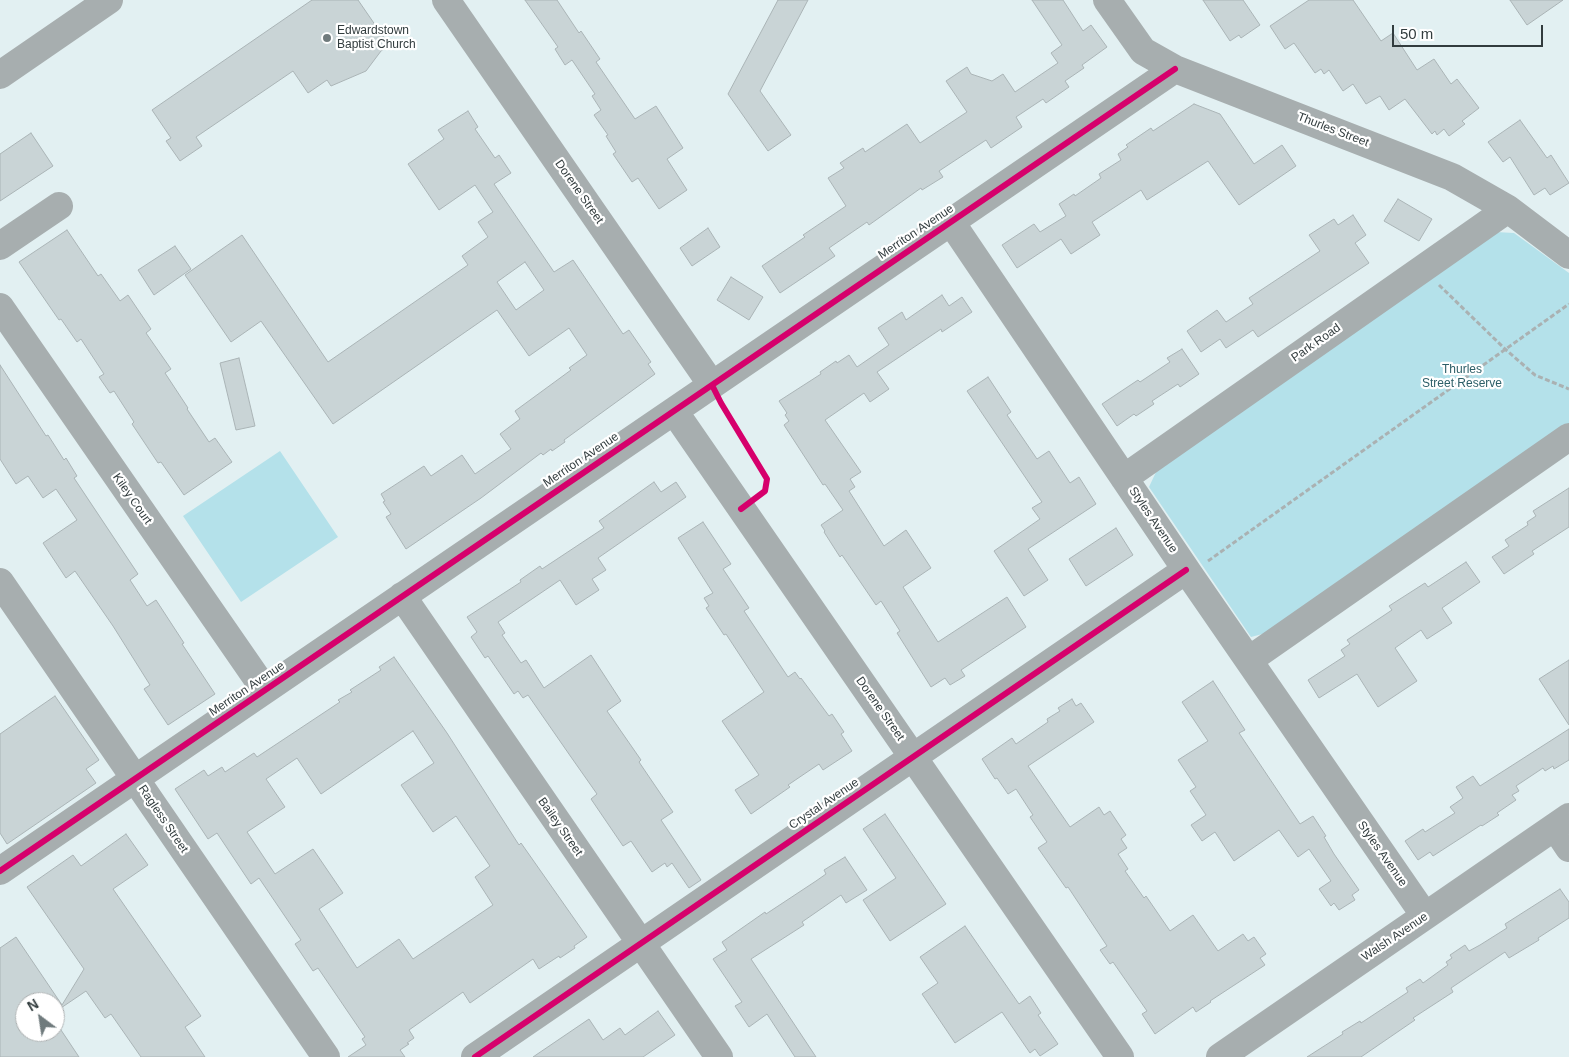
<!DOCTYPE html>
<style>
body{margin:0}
#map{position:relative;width:1569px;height:1057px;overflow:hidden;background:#e2f0f2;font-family:Arial,sans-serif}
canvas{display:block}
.north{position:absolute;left:15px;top:992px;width:50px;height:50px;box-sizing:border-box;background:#fff;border:1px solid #adb1b2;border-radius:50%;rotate:329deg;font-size:14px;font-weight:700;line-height:20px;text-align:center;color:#323c3e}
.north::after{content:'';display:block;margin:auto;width:18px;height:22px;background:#707b7d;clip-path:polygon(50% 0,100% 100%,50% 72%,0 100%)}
.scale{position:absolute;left:1392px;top:25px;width:151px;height:22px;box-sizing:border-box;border:2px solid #323c3e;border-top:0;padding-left:6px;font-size:15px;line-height:18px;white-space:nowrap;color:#323c3e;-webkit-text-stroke:4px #fff;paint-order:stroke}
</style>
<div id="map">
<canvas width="1569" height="1057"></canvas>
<div class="north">N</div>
<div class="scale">50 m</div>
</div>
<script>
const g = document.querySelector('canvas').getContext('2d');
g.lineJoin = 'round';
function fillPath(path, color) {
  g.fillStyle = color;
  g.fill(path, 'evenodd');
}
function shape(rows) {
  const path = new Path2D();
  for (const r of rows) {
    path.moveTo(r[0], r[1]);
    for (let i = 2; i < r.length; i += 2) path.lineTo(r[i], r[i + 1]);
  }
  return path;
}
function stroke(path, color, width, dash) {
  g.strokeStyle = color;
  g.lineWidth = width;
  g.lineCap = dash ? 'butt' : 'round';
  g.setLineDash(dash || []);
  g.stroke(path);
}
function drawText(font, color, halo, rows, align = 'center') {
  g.font = font + ' Arial,sans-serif';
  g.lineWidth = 4.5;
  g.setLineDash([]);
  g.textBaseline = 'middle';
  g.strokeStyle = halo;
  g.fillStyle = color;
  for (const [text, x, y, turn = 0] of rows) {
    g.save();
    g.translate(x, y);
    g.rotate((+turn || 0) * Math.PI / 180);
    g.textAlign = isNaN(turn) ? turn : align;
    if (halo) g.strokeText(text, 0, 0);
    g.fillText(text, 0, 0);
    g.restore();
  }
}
fillPath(shape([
 [1496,232,1514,233,1569,273,1569,424,1270,632,1251,637,1149,487,1156,472],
 [280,451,338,537,241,602,183,516]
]), '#b4e1ea');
const building = shape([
 [312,0,358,0,389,45,381,51,366,71,331,86,327,80,308,93,293,71,196,137,202,146,180,161,166,141,171,138,152,110,312,0],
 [525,0,557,0,579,33,581,31,600,59,596,62,635,119,656,106,683,148,667,159,687,190,659,209,638,178,632,182,613,154,616,152,606,136,608,135,594,115,601,110,592,96,595,94,572,60,565,65,555,49,558,47,525,0],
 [778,0,808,0,760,91,791,135,768,151,728,94,778,0],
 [1032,0,1063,0,1083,31,1091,25,1107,47,1082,65,1084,68,1065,81,1069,87,1046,103,1043,99,1016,117,1022,127,991,148,986,140,939,171,943,177,922,190,921,188,869,225,867,222,829,248,835,256,780,293,762,266,805,237,803,235,846,206,828,178,844,168,840,163,863,148,865,152,907,124,920,143,967,112,946,81,967,67,971,74,992,81,1003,74,1015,92,1058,63,1051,53,1062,45,1032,0],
 [1203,0,1243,0,1260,25,1241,38,1239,35,1230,41,1203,0],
 [1309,0,1353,0,1381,41,1393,33,1417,70,1434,59,1451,84,1457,79,1479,108,1462,121,1465,124,1449,136,1444,129,1437,135,1435,131,1432,134,1405,99,1389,110,1380,96,1366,104,1353,84,1343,91,1329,70,1324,74,1321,69,1315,73,1294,43,1285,49,1270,26,1309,0],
 [1510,0,1563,0,1527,25,1510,0],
 [1194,104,1220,114,1254,164,1282,145,1296,166,1239,205,1208,161,1147,200,1141,190,1092,222,1100,235,1071,254,1061,239,1017,268,1002,245,1034,224,1040,232,1066,216,1059,204,1074,194,1075,196,1101,178,1099,174,1121,160,1118,154,1128,147,1126,145,1151,128,1153,131,1194,104],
 [468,111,478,127,475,129,495,158,499,155,511,173,494,184,554,272,573,260,623,334,629,330,651,362,648,364,655,374,564,440,565,442,552,451,551,449,543,455,541,453,481,498,406,549,386,517,391,514,383,502,385,501,381,494,424,466,431,476,462,455,475,474,511,449,500,434,520,419,515,411,571,370,569,368,587,355,569,328,529,356,497,310,333,424,261,321,231,342,185,275,242,235,328,362,468,265,462,256,488,237,478,222,493,212,475,185,439,210,408,164,444,139,438,130,468,111],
 [525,262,544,290,516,310,497,282,525,262],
 [1520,120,1547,158,1551,155,1569,183,1550,195,1545,188,1534,195,1510,157,1503,162,1488,142,1520,120],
 [31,133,53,166,0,201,0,154,31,133],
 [1398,199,1432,219,1419,241,1384,221,1398,199],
 [1353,215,1366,235,1355,243,1369,263,1258,337,1253,330,1226,348,1220,339,1201,352,1187,331,1217,310,1226,322,1253,304,1249,298,1320,251,1309,235,1334,219,1338,225,1353,215],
 [708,228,720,247,692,266,680,248,708,228],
 [67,230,98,276,101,274,120,301,128,295,151,329,146,333,171,369,165,373,188,408,187,409,209,442,215,438,232,462,184,495,161,462,158,463,132,424,134,422,114,391,110,393,99,377,104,374,81,339,77,342,61,319,59,320,19,262,67,230],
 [175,246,191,269,154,295,138,270,175,246],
 [731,277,763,297,749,320,717,300,731,277],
 [942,295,949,306,962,297,972,312,942,332,941,329,877,372,889,389,870,402,864,393,825,420,861,472,850,479,855,487,849,491,884,546,906,530,931,568,903,587,938,642,1007,597,1026,627,961,670,965,676,950,685,945,678,931,687,897,633,900,631,881,601,876,605,842,555,840,557,824,532,825,531,821,525,843,510,825,484,823,485,784,425,789,421,785,415,787,413,779,401,821,374,820,372,836,361,837,363,849,355,857,367,889,345,878,328,902,312,906,320,942,295],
 [1182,349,1199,374,1180,387,1178,384,1152,401,1154,404,1136,416,1134,414,1117,426,1102,404,1138,380,1140,382,1170,362,1167,358,1182,349],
 [239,358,255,426,236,430,220,363,239,358],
 [0,365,46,436,48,435,64,460,66,458,77,476,74,478,138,574,130,580,147,606,156,600,184,643,182,644,215,694,168,725,144,689,150,685,113,626,75,571,66,578,43,543,77,520,56,489,43,498,28,476,16,484,0,459,0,365],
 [988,377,1011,412,1007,415,1037,459,1049,451,1070,483,1079,477,1096,504,1028,549,1048,580,1024,596,994,551,1040,519,1032,508,1042,502,967,391,988,377],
 [654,482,661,492,676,482,686,497,598,558,606,570,592,579,599,590,576,605,560,580,498,622,505,633,502,635,521,663,526,660,544,688,591,655,621,701,607,711,641,760,639,762,673,812,661,820,701,880,689,888,672,863,667,867,665,863,652,872,631,841,623,846,591,799,597,794,571,757,528,695,523,698,518,691,514,694,488,656,485,658,471,637,477,632,467,617,521,582,520,580,540,566,542,569,604,528,599,521,654,482],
 [1569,488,1569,527,1532,551,1534,554,1504,574,1492,557,1509,546,1505,540,1528,525,1527,522,1536,516,1533,511,1569,488],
 [703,522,731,564,723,569,749,608,744,611,788,677,795,672,800,679,801,678,829,716,832,714,844,732,841,734,852,751,823,770,819,764,788,785,790,787,751,814,735,790,759,775,722,721,764,692,726,634,724,635,706,608,709,606,704,598,713,593,678,538,703,522],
 [1116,528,1133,555,1086,586,1069,559,1116,528],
 [1466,562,1480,582,1442,608,1452,623,1427,639,1421,630,1395,648,1417,681,1378,707,1357,674,1319,698,1308,680,1345,656,1341,650,1350,644,1347,640,1392,610,1389,606,1425,583,1428,587,1466,562],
 [394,657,447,733,519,845,521,843,587,937,574,946,575,948,560,958,559,956,539,969,533,959,470,1003,463,992,409,1030,414,1038,407,1043,409,1044,400,1050,405,1057,348,1057,366,1045,362,1039,365,1037,318,968,313,971,295,944,301,940,259,878,251,884,217,833,208,839,175,789,204,770,208,776,222,767,225,772,254,753,257,757,340,702,338,700,352,692,350,690,381,670,379,667,394,657],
 [413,731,434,763,401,785,433,832,456,816,490,866,475,877,493,905,413,959,399,939,357,968,319,909,343,893,313,849,275,874,247,832,285,807,266,779,297,758,321,794,413,731],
 [1569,660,1569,725,1539,679,1569,660],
 [1213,681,1245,730,1239,733,1300,824,1313,816,1326,836,1324,837,1334,854,1359,890,1352,895,1355,900,1339,910,1334,903,1331,906,1319,889,1331,881,1309,849,1298,857,1279,830,1234,861,1215,832,1202,841,1191,825,1206,815,1190,791,1196,787,1178,760,1208,741,1182,702,1213,681],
 [55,696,99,760,86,769,96,783,7,844,0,833,0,734,55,696],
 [1072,699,1076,706,1081,703,1094,722,1028,766,1070,827,1099,807,1104,815,1110,811,1126,835,1121,839,1127,848,1118,854,1128,869,1125,871,1144,898,1146,896,1170,931,1193,915,1218,951,1243,934,1248,941,1254,937,1266,954,1260,958,1265,965,1210,1001,1211,1002,1196,1012,1193,1007,1155,1034,1142,1014,1147,1011,1113,962,1110,964,1100,950,1107,946,1068,887,1066,888,1038,848,1047,842,1030,817,1033,815,1016,789,1008,794,997,778,995,779,982,759,1012,738,1016,744,1048,722,1047,719,1060,711,1058,708,1072,699],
 [1569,729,1569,760,1554,769,1553,766,1545,771,1543,768,1516,786,1519,791,1512,795,1516,800,1497,813,1499,815,1482,826,1481,825,1433,856,1430,852,1418,860,1405,841,1423,829,1425,832,1455,813,1450,807,1463,798,1456,787,1473,776,1480,786,1569,729],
 [885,814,946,904,890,941,863,900,896,878,863,829,885,814],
 [126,834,148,865,113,889,201,1016,185,1027,205,1057,141,1057,111,1014,105,1018,86,991,55,1012,55,1002,25,1002,25,1032,55,1032,55,1021,79,1057,0,1057,0,948,16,937,62,1005,84,969,27,887,73,855,81,866,126,834],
 [845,857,867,890,846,903,841,895,802,922,804,925,751,959,816,1057,795,1057,767,1014,749,1027,735,1006,742,1002,713,959,727,950,722,942,765,912,766,914,816,881,826,874,824,870,845,857],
 [1560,889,1569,902,1569,918,1538,938,1539,940,1509,958,1505,952,1451,988,1453,992,1413,1018,1415,1020,1361,1057,1307,1057,1343,1034,1342,1032,1360,1021,1361,1023,1408,992,1406,988,1420,979,1423,983,1448,965,1446,962,1452,958,1450,955,1465,945,1469,951,1480,945,1507,928,1505,924,1560,889],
 [965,926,1019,1004,1030,996,1041,1013,1038,1015,1058,1044,1040,1056,1035,1049,1030,1053,1002,1012,955,1043,922,994,938,983,920,957,965,926],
 [658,1011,675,1035,643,1057,533,1057,589,1019,603,1040,620,1028,625,1035,658,1011]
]);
fillPath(building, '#c9d4d6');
stroke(building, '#aab4b6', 1);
stroke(shape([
 [1439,285,1505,349,1535,375,1569,389],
 [1208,561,1569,304]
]), '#aab1b2', 3, [5, 2.5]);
stroke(shape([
 [446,0,712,385],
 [1107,0,1143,51,1175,69,1452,177,1508,209,1569,255],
 [0,75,109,0],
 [951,222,1189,574,1425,916],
 [0,246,59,206],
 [0,307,265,690],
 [674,411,1120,1057],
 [1124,478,1508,209],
 [0,582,326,1057],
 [402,596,719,1057],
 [1249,660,1569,437],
 [1555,827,1569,848],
 [0,871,1175,69],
 [475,1057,1186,570],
 [1220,1057,1569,817]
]), '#a7aeaf', 28);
stroke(shape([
 [712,385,721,403,767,479,765,491,741,509],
 [0,871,1175,69],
 [475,1057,1186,570]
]), '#d6006c', 6);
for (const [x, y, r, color] of [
 [327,38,5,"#707b7d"]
]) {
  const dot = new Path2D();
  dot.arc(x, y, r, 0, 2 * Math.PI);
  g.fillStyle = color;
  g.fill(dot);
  stroke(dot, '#fff', 2);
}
drawText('12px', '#323c3e', '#fff', [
 ["Edwardstown",337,31],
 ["Baptist Church",337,45]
], 'left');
drawText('12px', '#323c3e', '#fff', [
 ["Thurles Street",1333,130,21],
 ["Dorene Street",579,192,55],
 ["Merriton Avenue",916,232,-34],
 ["Park Road",1316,343,-35],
 ["Merriton Avenue",581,460,-34],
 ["Kiley Court",132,499,55],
 ["Styles Avenue",1153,520,56],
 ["Merriton Avenue",247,689,-34],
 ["Dorene Street",880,709,55],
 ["Crystal Avenue",824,804,-34],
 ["Ragless Street",163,819,56],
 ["Bailey Street",560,827,55],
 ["Styles Avenue",1382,854,55],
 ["Walsh Avenue",1395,937,-34]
]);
drawText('12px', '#2d5f68', '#fff', [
 ["Thurles",1462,370],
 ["Street Reserve",1462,384]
]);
</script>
